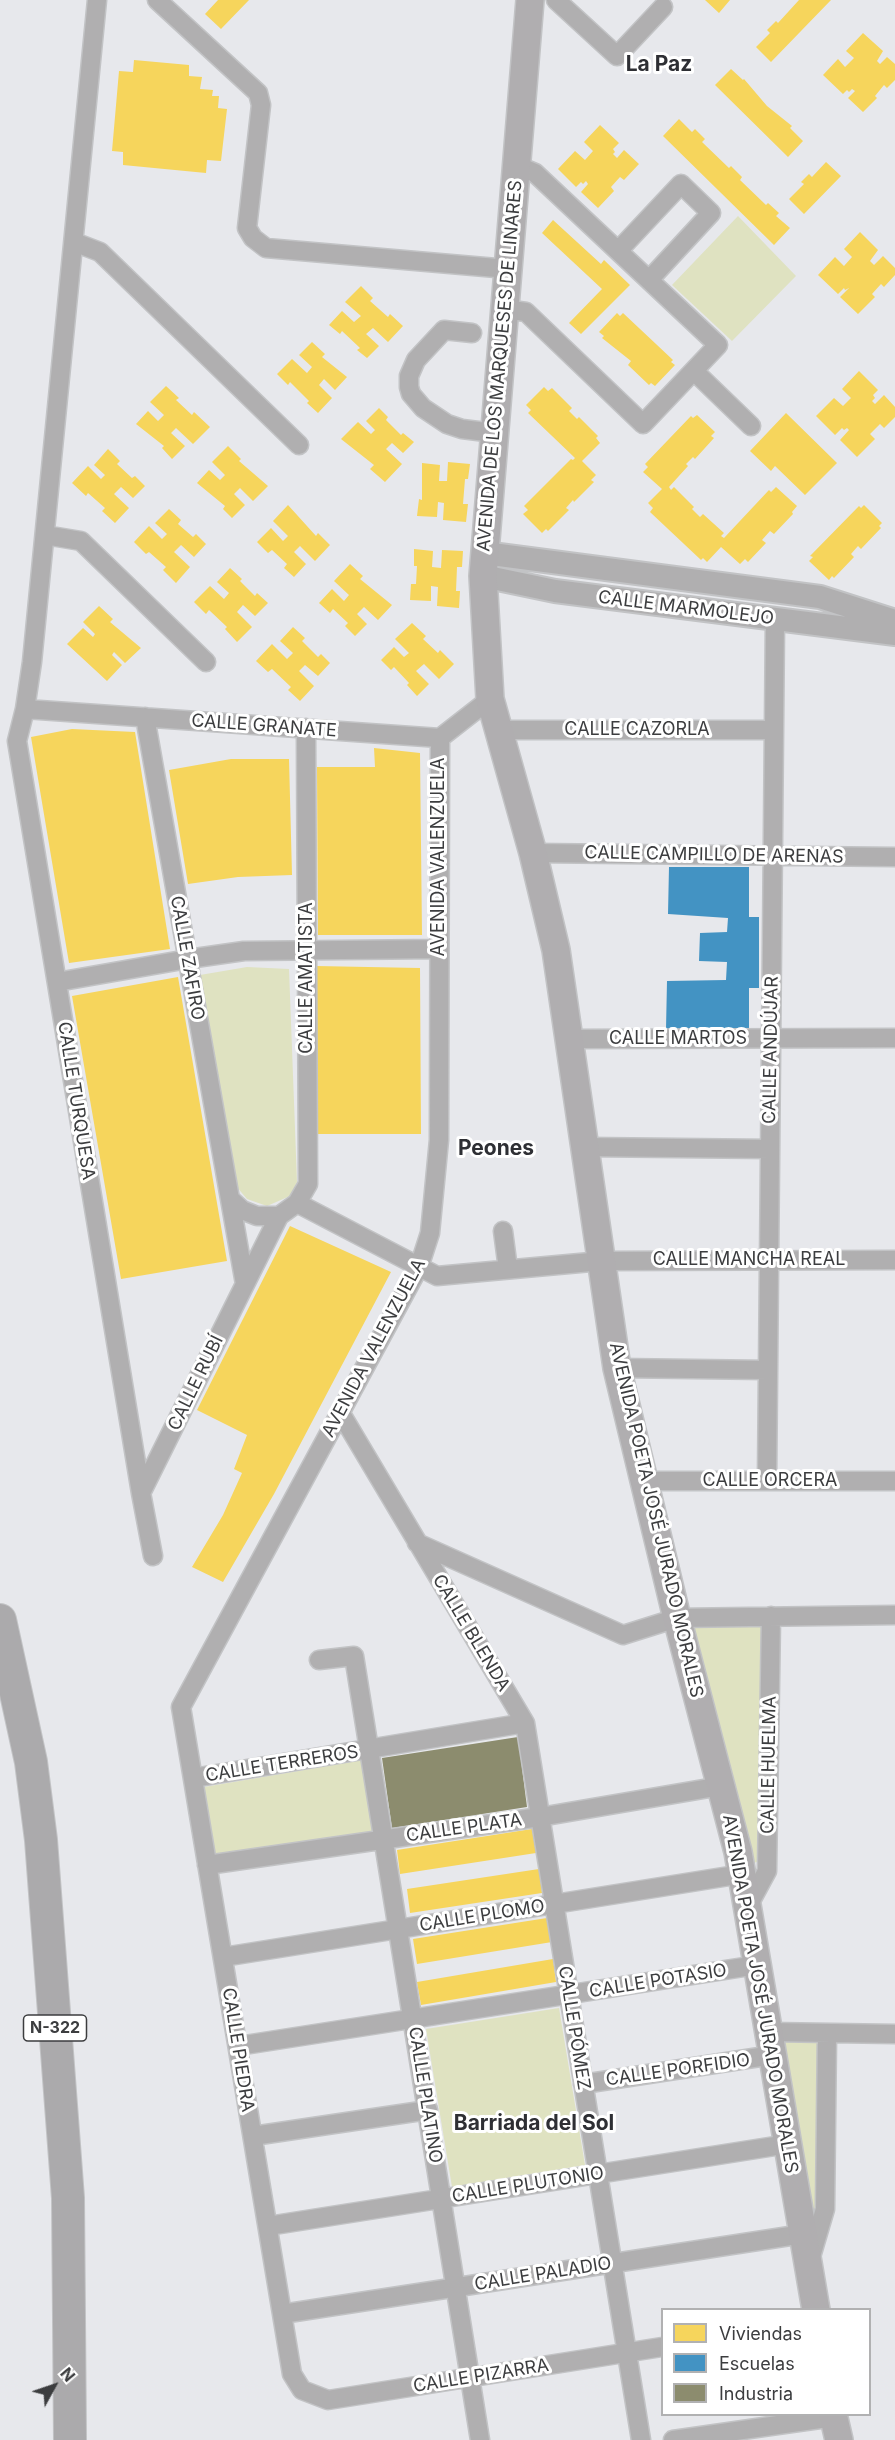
<!DOCTYPE html>
<meta charset="utf-8">
<style>
body{margin:0}
#map{position:relative;width:895px;height:2440px;overflow:hidden;background:#e7e8ec;font-family:Inter,sans-serif}
canvas{display:block}
.legend{position:absolute;left:661px;top:2308px;width:210px;height:108px;box-sizing:border-box;background:#fff;border:2px solid #b1b1b2;margin:0;padding:8px 10px;list-style:none;font-size:18px;color:#3c3d3f}
.legend li{display:flex;align-items:center;gap:12px;height:30px}
.legend b{width:30px;border:2px solid #b1b1b2}
.north{position:absolute;left:24px;top:2356px;width:60px;height:60px;-webkit-text-stroke:4px #fff;paint-order:stroke;rotate:50deg;font-size:16px;font-weight:700;line-height:24px;text-align:center;color:#3c3d3f}
.north::after{content:'';display:block;margin:auto;width:21px;height:27px;background:#3c3d3f;clip-path:polygon(50% 0,100% 100%,50% 72%,0 100%)}
</style>
<div id="map">
<canvas width="895" height="2440"></canvas>
<ul class="legend">
<li><b style="height:16px;background:#f6d55c"></b>Viviendas</li>
<li><b style="height:16px;background:#4393c3"></b>Escuelas</li>
<li><b style="height:16px;background:#8c8c6e"></b>Industria</li>
</ul>
<div class="north">N</div>
</div>
<script>
const g = document.querySelector('canvas').getContext('2d');
g.lineJoin = 'round';
function fillPath(path, color) {
  g.fillStyle = color;
  g.fill(path, 'evenodd');
}
function shape(rows) {
  const path = new Path2D();
  for (const r of rows) {
    path.moveTo(r[0], r[1]);
    for (let i = 2; i < r.length; i += 2) path.lineTo(r[i], r[i + 1]);
  }
  return path;
}
function stroke(path, color, width, dash) {
  g.strokeStyle = color;
  g.lineWidth = width;
  g.lineCap = dash ? 'butt' : 'round';
  g.setLineDash(dash || []);
  g.stroke(path);
}
function drawText(font, color, halo, rows, align = 'center') {
  g.font = font + ' Inter,sans-serif';
  g.lineWidth = 6;
  g.setLineDash([]);
  g.textBaseline = 'middle';
  g.strokeStyle = halo;
  g.fillStyle = color;
  for (const [text, x, y, turn = 0] of rows) {
    g.save();
    g.translate(x, y);
    g.rotate((+turn || 0) * Math.PI / 180);
    g.textAlign = isNaN(turn) ? turn : align;
    if (halo) g.strokeText(text, 0, 0);
    g.fillText(text, 0, 0);
    g.restore();
  }
}
fillPath(shape([
 [738,216,796,276,732,341,672,285],
 [247,967,289,969,297,1182,290,1196,267,1206,247,1199,236,1186,200,975],
 [688,1622,766,1622,767,1858,754,1863],
 [363,1760,375,1833,214,1857,204,1787],
 [559,2008,585,2165,452,2187,426,2029],
 [821,2033,819,2209,813,2216,782,2039]
]), '#dfe2c1');
fillPath(shape([
 [218,0,249,0,221,29,205,14],
 [705,0,730,0,719,13],
 [799,0,831,0,771,62,756,47,770,33,767,30,776,21,778,23],
 [863,33,883,51,877,61,880,64,887,57,895,64,895,80,887,88,884,85,875,96,877,98,863,112,848,98,855,91,852,89,849,92,847,90,843,94,823,75,838,59,845,67,854,58,846,51],
 [134,60,189,65,189,76,202,77,200,89,213,90,212,96,219,96,218,108,227,109,221,161,207,160,206,173,123,165,123,152,112,151,119,71,133,72],
 [731,69,743,80,744,79,767,106,792,126,790,128,803,141,788,157,715,85],
 [679,119,692,132,695,129,705,139,702,142,729,168,731,166,742,177,740,180,766,205,768,203,779,213,776,216,790,228,774,245,663,136],
 [600,125,619,143,613,149,615,152,613,154,617,158,624,150,639,164,624,180,620,177,611,187,614,191,598,208,581,192,588,184,586,181,583,184,581,182,576,187,558,169,575,151,585,160,593,151,584,142],
 [826,162,841,176,804,214,789,199,804,184,801,182,809,174,812,177],
 [553,220,601,264,604,260,630,285,581,334,569,323,602,289,542,233],
 [860,232,878,250,870,261,874,265,883,256,895,268,895,275,884,287,881,284,872,294,875,297,858,314,840,297,849,288,845,290,844,288,838,294,818,275,835,257,844,266,852,257,844,249],
 [361,286,373,298,370,301,388,317,390,314,403,326,388,342,373,328,366,334,379,346,367,358,357,350,360,348,342,331,340,334,329,325,342,311,354,322,361,316,345,302],
 [617,313,620,316,623,313,673,360,671,362,675,365,655,386,651,383,649,385,628,365,631,361,602,338,604,336,599,332],
 [312,342,325,354,322,357,347,377,335,390,324,379,319,385,332,398,318,413,307,403,309,401,290,382,288,385,277,374,292,359,307,373,312,367,299,355],
 [859,371,878,390,873,395,875,398,872,401,875,404,884,395,895,407,895,417,884,428,880,424,870,434,875,439,857,457,840,440,849,430,847,428,844,430,842,428,835,435,816,416,834,398,843,406,851,398,842,389],
 [166,386,179,398,176,400,192,415,194,412,210,427,193,444,176,428,171,433,185,446,172,459,162,448,164,446,136,424,148,411,158,421,164,415,150,402],
 [544,387,548,391,552,388,572,408,569,411,577,419,579,417,598,436,596,438,600,443,582,461,596,475,591,480,594,482,574,502,573,500,566,508,569,510,548,531,546,529,542,533,523,514,528,510,524,506,571,459,573,460,575,458,528,413,531,410,526,405],
 [379,408,388,417,386,420,401,435,403,433,414,442,403,453,392,443,386,449,402,464,385,482,370,469,374,465,341,439,358,422,371,434,375,430,366,421],
 [786,413,837,463,805,495,775,466,771,471,750,451],
 [697,415,715,432,711,436,714,438,695,459,693,457,686,464,688,466,669,487,671,490,674,487,694,507,692,509,700,517,703,514,724,533,721,536,724,538,769,490,771,492,776,487,797,506,792,512,793,514,774,534,770,531,762,540,766,543,748,562,745,559,740,564,721,547,707,562,703,558,701,560,650,512,653,508,648,503,662,489,643,472,648,467,645,464,691,416,693,418],
 [228,446,241,459,239,461,268,486,253,501,240,488,234,494,245,505,232,518,223,509,225,506,197,483,209,470,220,480,225,475,212,462],
 [108,449,120,461,117,464,132,478,135,476,145,486,133,498,121,487,114,494,129,508,115,523,102,511,105,508,88,493,86,496,72,483,88,466,101,479,105,475,94,465],
 [448,462,470,464,468,479,465,479,463,504,468,504,466,522,443,520,444,503,438,502,437,517,417,516,419,499,422,500,422,463,440,465,439,481,447,481],
 [288,505,316,536,318,533,330,545,315,561,300,546,294,552,306,564,294,577,284,568,287,564,272,550,268,553,257,542,271,528,283,541,288,536,273,521],
 [864,505,882,523,879,526,881,528,861,549,858,546,851,554,854,557,834,578,832,576,829,580,809,561,813,557,810,556,859,506,861,508],
 [169,509,181,520,178,524,193,537,196,534,206,544,194,557,181,545,174,552,190,567,176,583,163,570,166,567,149,552,146,554,134,542,149,526,162,539,167,534,155,523],
 [414,549,433,551,432,567,441,568,442,550,463,551,462,567,457,567,456,591,460,591,459,608,437,606,438,587,431,586,431,601,410,600,411,584,416,584,417,566,414,566],
 [350,564,363,576,360,579,392,605,378,620,364,607,357,614,367,624,355,636,345,626,348,623,333,609,330,613,319,603,332,589,344,601,349,595,334,581],
 [230,568,242,579,240,581,255,596,257,593,268,603,255,616,243,605,237,612,252,627,237,642,225,629,227,627,209,610,206,614,194,602,210,586,224,599,229,593,217,582],
 [99,606,113,619,110,622,141,648,125,663,114,652,112,655,122,665,107,681,67,644,83,628,93,637,95,634,83,622],
 [412,623,426,636,423,639,438,653,440,650,454,664,439,679,424,664,416,671,429,684,417,696,407,685,409,683,394,667,391,670,381,660,394,647,404,657,409,653,395,639],
 [293,627,305,638,302,641,318,657,321,654,330,663,318,676,305,665,299,671,314,686,300,701,288,690,291,687,272,669,268,672,256,661,272,644,287,659,293,653,280,641],
 [72,729,135,732,170,949,69,963,31,737],
 [374,748,420,753,422,935,318,935,317,767,375,767],
 [231,759,289,759,292,875,238,877,188,884,169,770],
 [316,966,420,968,421,1134,315,1134],
 [178,977,227,1261,121,1279,72,996],
 [290,1226,391,1272,274,1494,223,1582,192,1567,223,1515,242,1473,234,1469,247,1435,197,1410],
 [532,1829,536,1853,400,1874,397,1850],
 [539,1869,542,1893,410,1913,407,1889],
 [547,1918,552,1942,417,1964,413,1939],
 [553,1959,556,1982,421,2005,417,1982]
]), '#f6d55c');
fillPath(shape([
 [669,867,749,867,749,917,759,917,759,988,749,988,749,1029,666,1029,667,981,726,980,727,962,699,961,700,933,727,932,728,918,668,914]
]), '#4393c3');
fillPath(shape([
 [518,1737,527,1807,392,1828,382,1758]
]), '#8c8c6e');
const minor = shape([
 [97,0,32,662,25,709,17,741,141,1493],
 [157,0,258,93,261,105,247,228,253,238,266,248,508,269],
 [556,0,617,56,663,7],
 [74,242,100,252,299,445],
 [618,251,681,184,711,213,649,280],
 [505,309,526,312,643,424,718,345,535,173,516,165],
 [472,333,444,330,416,360,409,376,409,387,411,394,423,408,447,424,462,429,494,433],
 [694,371,751,426],
 [45,535,81,541,206,662],
 [25,709,440,738,490,699],
 [145,717,245,1284],
 [499,730,774,730],
 [440,738,439,1140,430,1233,419,1267,181,1707,292,2374,302,2390,328,2400,662,2347],
 [533,853,895,857],
 [57,982,188,959,244,951,439,949],
 [569,1039,895,1038],
 [585,1147,770,1149],
 [230,1199,242,1210,257,1216,279,1216],
 [297,1203,437,1276,602,1261,895,1260],
 [503,1231,508,1269],
 [617,1368,767,1370],
 [340,1412,525,1723,641,2440],
 [644,1481,895,1481],
 [767,1481,775,619],
 [417,1543,623,1635,677,1618,895,1615],
 [153,1556,141,1493,279,1216,297,1203,308,1184,306,728],
 [319,1660,354,1656,480,2440],
 [193,1778,525,1723],
 [207,1865,540,1817,721,1786],
 [747,1908,767,1871,771,1616],
 [223,1957,742,1874],
 [769,2032,895,2034],
 [238,2046,757,1965],
 [583,2084,773,2055],
 [253,2136,428,2110],
 [268,2226,788,2144],
 [810,2260,825,2209,827,2033],
 [282,2314,803,2234],
 [673,2440,834,2417]
]);
const tertiary = shape([
 [484,553,820,597,895,621],
 [483,576,555,591,895,634]
]);
const secondary = shape([
 [530,0,483,576,490,699,533,853,556,950,617,1368,677,1618,738,1852,816,2310],
 [833,2414,839,2440]
]);
const trunk = shape([
 [0,1620,31,1762,41,1840,68,2198,70,2440]
]);
stroke(minor, '#c2c3c5', 21);
stroke(tertiary, '#c2c3c5', 26);
stroke(secondary, '#c2c3c5', 30);
stroke(trunk, '#c2c3c5', 34);
stroke(minor, '#b0afb0', 18);
stroke(tertiary, '#b0afb0', 22);
stroke(secondary, '#b0aeb0', 27);
stroke(trunk, '#abaaac', 32);
for (const [x, y, w] of [
 [55,2028,63]
]) {
  const box = new Path2D();
  box.roundRect(x - w / 2, y - 13, w, 26, 4.5);
  g.fillStyle = '#fff';
  g.fill(box);
  stroke(box, '#3c3d3f', 1.5);
}
drawText('bold 16px', '#3c3d3f', null, [
 ["N-322",55,2028]
]);
drawText('18px', '#3c3d3f', '#fff', [
 ["AVENIDA DE LOS MARQUESES DE LINARES",500,366,-85],
 ["CALLE MARMOLEJO",686,608,7],
 ["CALLE GRANATE",264,726,4],
 ["CALLE CAZORLA",637,730],
 ["CALLE CAMPILLO DE ARENAS",714,855,1],
 ["AVENIDA VALENZUELA",439,857,-90],
 ["CALLE ZAFIRO",187,958,80],
 ["CALLE AMATISTA",307,978,-90],
 ["CALLE MARTOS",678,1039],
 ["CALLE ANDÚJAR",771,1050,-89],
 ["CALLE TURQUESA",76,1101,81],
 ["CALLE MANCHA REAL",749,1260],
 ["AVENIDA VALENZUELA",374,1348,-62],
 ["CALLE RUBÍ",196,1383,-64],
 ["CALLE ORCERA",770,1481],
 ["AVENIDA POETA JOSÉ JURADO MORALES",656,1520,77],
 ["CALLE BLENDA",471,1633,59],
 ["CALLE TERREROS",282,1764,-9],
 ["CALLE HUELMA",769,1765,-89],
 ["CALLE PLATA",464,1828,-8],
 ["CALLE PLOMO",482,1916,-9],
 ["CALLE POTASIO",658,1981,-9],
 ["AVENIDA POETA JOSÉ JURADO MORALES",760,1994,80],
 ["CALLE PÓMEZ",574,2028,81],
 ["CALLE PIEDRA",238,2050,81],
 ["CALLE PORFIDIO",678,2070,-8],
 ["CALLE PLATINO",425,2095,81],
 ["CALLE PLUTONIO",528,2185,-9],
 ["CALLE PALADIO",543,2274,-9],
 ["CALLE PIZARRA",481,2376,-9]
]);
drawText('bold 21px', '#2e2f34', '#fff', [
 ["La Paz",659,65],
 ["Peones",496,1149],
 ["Barriada del Sol",534,2124]
]);
</script>
